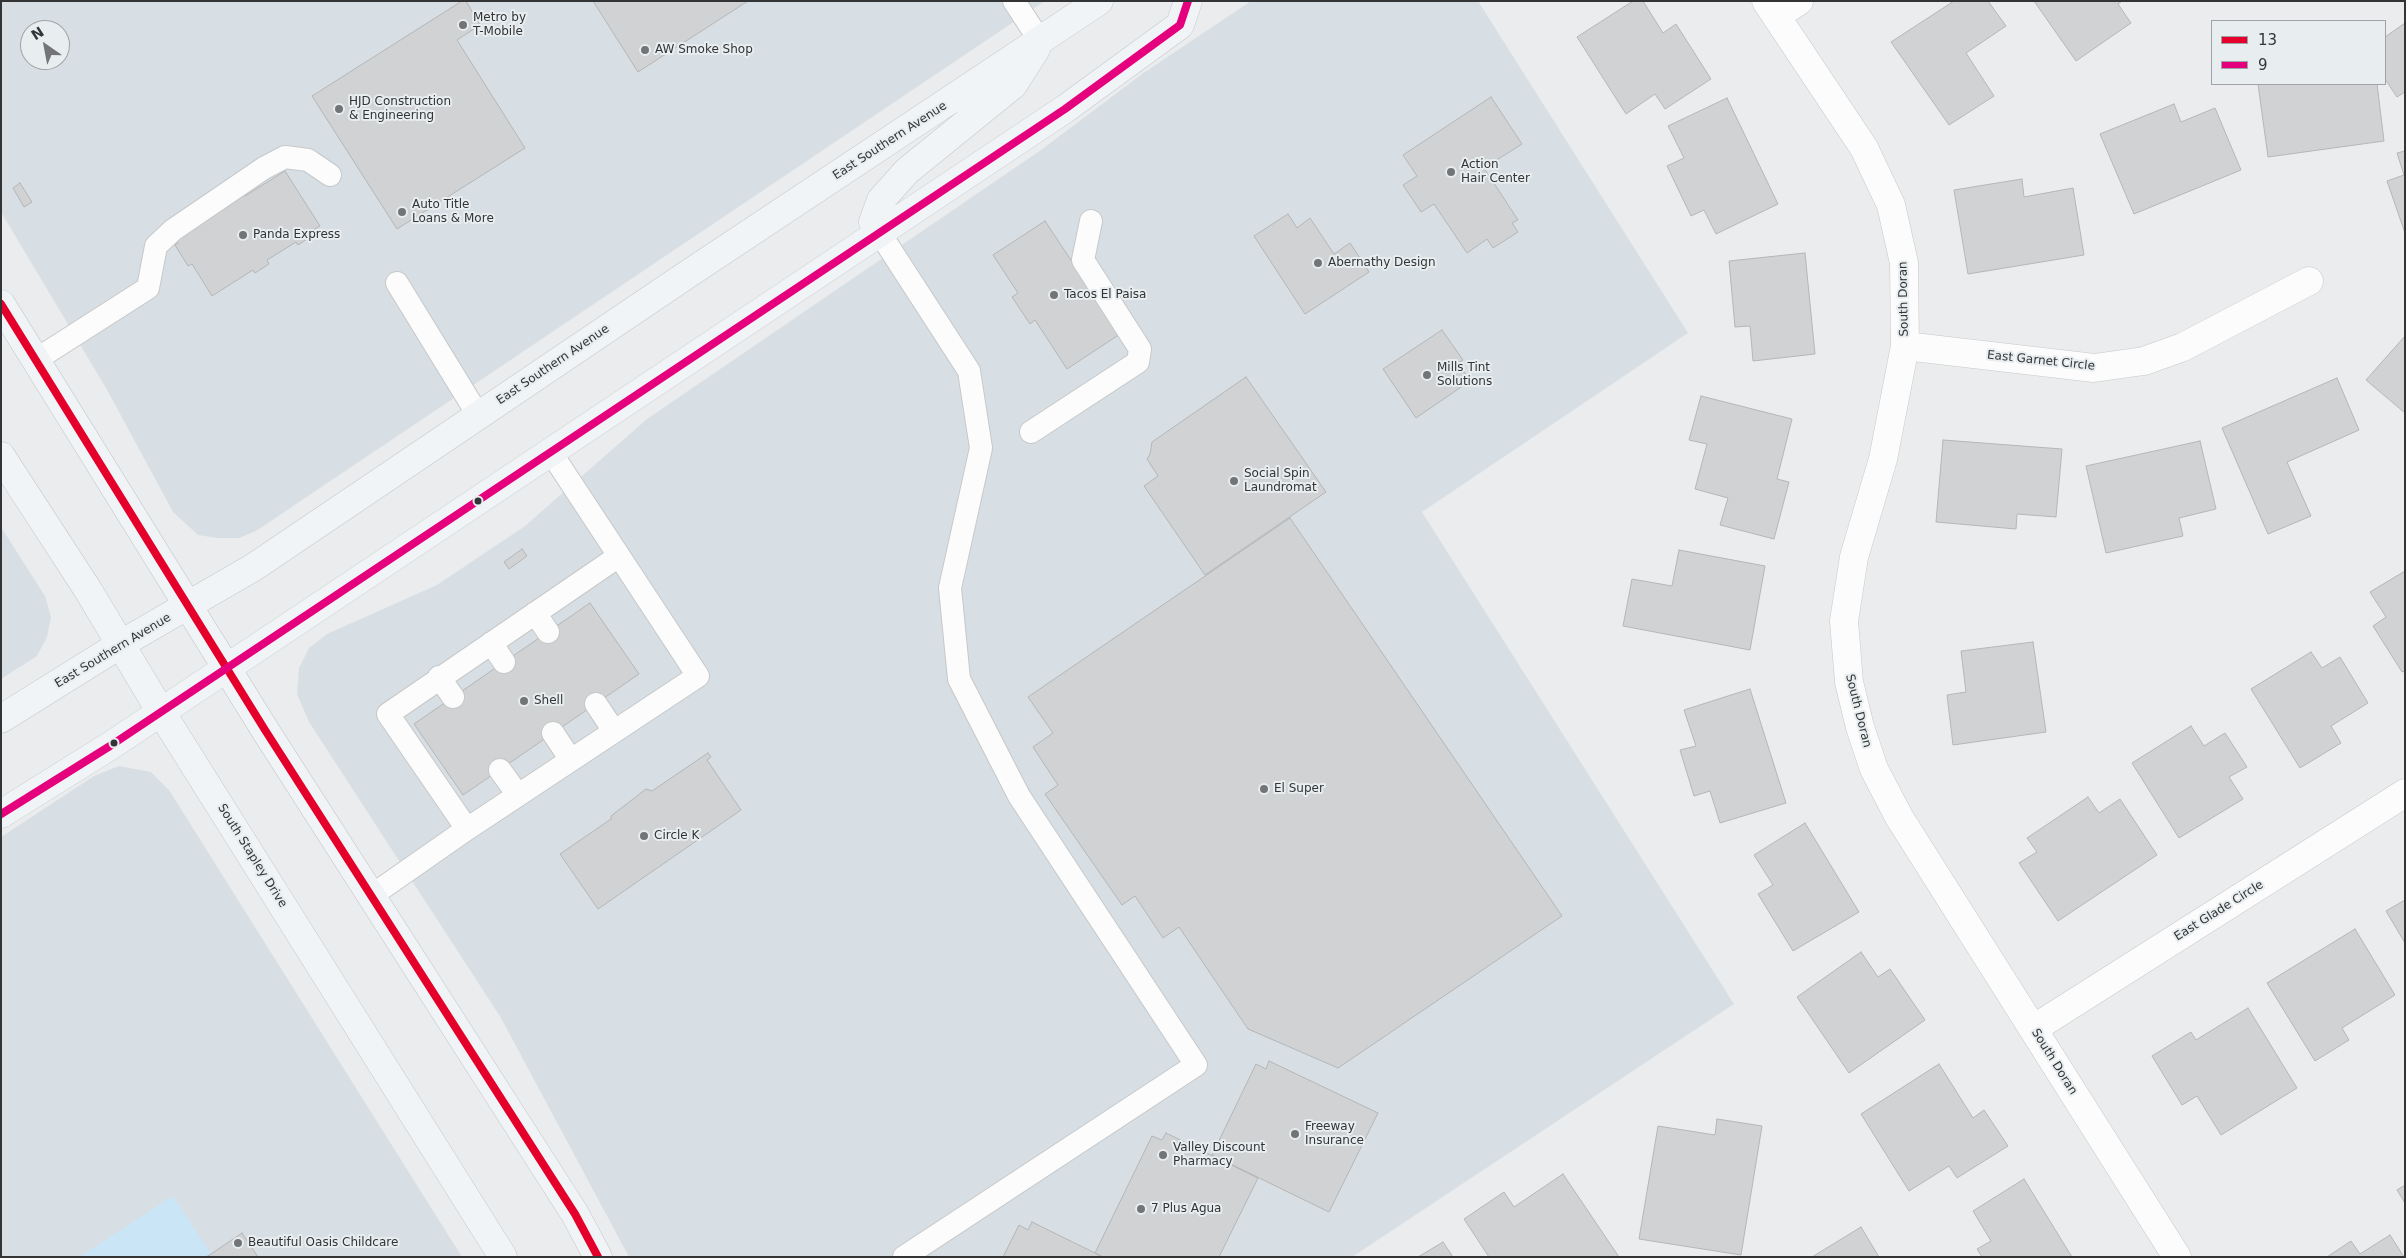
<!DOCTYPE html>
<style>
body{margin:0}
#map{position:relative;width:2406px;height:1258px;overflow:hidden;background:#eaecee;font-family:"DejaVu Sans",sans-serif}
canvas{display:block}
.frame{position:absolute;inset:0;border:2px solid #323435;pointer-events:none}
.legend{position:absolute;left:2211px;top:20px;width:175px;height:65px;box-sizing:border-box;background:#e8edf0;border:1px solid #9fa3a5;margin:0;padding:6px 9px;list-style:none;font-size:15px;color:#323435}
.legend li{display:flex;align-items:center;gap:10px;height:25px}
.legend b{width:25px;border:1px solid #9fa3a5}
.north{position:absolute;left:20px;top:20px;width:50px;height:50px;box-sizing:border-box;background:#e8edf0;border:1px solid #9fa3a5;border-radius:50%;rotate:327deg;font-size:14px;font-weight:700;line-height:20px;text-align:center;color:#323435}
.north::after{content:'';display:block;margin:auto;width:18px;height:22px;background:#727476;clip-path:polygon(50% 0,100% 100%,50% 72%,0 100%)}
</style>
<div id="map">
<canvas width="2406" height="1258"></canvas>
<div class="frame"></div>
<ul class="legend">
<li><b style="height:6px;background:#e4002b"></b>13</li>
<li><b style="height:6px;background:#e5007d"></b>9</li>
</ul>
<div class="north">N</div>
</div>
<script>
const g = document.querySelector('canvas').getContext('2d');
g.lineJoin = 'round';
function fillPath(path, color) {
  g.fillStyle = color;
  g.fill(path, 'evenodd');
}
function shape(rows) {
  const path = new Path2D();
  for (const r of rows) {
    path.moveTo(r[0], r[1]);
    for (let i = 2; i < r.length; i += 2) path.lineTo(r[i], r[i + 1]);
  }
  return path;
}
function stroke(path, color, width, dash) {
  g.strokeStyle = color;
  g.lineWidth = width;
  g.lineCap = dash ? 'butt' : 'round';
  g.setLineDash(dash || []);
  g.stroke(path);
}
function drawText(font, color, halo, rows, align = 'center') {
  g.font = font + ' "DejaVu Sans",sans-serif';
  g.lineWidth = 4;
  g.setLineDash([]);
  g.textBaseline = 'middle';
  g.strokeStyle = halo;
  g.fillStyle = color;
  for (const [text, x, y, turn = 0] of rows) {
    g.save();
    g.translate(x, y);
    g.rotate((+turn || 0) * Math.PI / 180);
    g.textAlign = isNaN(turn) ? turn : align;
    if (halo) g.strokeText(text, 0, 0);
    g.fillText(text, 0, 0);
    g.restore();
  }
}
fillPath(shape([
 [1,1,1045,1,256,531,239,538,217,538,198,535,173,512,106,388,1,212],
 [30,30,60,30,60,60,30,60],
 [1251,1,1478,1,1688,333,1422,512,1734,1004,1352,1257,629,1257,501,1018,309,722,297,694,299,668,309,648,327,634,437,585,525,526,647,419,1041,150,1142,74],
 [1,527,45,596,51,617,47,637,37,656,1,679],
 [119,766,151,772,169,790,462,1257,1,1257,1,837,94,776]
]), '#d8dfe4');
fillPath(shape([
 [173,1196,211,1254,206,1257,79,1257]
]), '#cae5f6');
const building = shape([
 [462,1,466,1,480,25,457,40,525,148,397,229,312,96,462,1],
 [593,1,748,1,638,72,593,1],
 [1633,1,1643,1,1663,33,1676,24,1711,79,1665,109,1655,94,1626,114,1577,37,1633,1],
 [1954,1,1988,1,2006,26,1966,53,1994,96,1949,125,1891,42,1954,1],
 [2034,1,2122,1,2118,4,2131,23,2076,61,2034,1],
 [2405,23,2405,92,2397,97,2385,79,2385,37,2405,23],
 [2258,84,2377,84,2384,141,2268,157,2258,84],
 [1491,97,1522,144,1484,168,1518,220,1512,223,1518,232,1493,248,1487,239,1467,253,1434,204,1421,212,1403,185,1417,176,1403,155,1491,97],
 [1727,98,1778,204,1716,234,1704,210,1691,216,1667,166,1684,158,1668,126,1727,98],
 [2174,104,2181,122,2215,108,2241,170,2134,214,2100,134,2174,104],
 [2405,151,2405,233,2387,181,2404,175,2397,153,2405,151],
 [285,171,320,226,308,233,310,237,298,245,296,242,267,260,269,264,255,273,253,270,212,296,192,264,188,266,175,245,178,243,175,237,243,193,245,196,285,171],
 [2022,179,2024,197,2073,188,2084,255,1968,274,1954,190,2022,179],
 [20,183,32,202,24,207,13,188,20,183],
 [1288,214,1297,228,1310,218,1334,254,1350,243,1369,272,1305,314,1254,236,1288,214],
 [1045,221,1120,334,1067,369,1035,320,1030,324,1012,297,1018,293,993,255,1045,221],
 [1805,253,1815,354,1753,361,1750,326,1735,327,1729,261,1805,253],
 [1442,330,1463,360,1458,363,1470,381,1416,418,1383,369,1442,330],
 [2405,336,2405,413,2366,380,2405,336],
 [1246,377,1326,492,1205,575,1144,486,1158,476,1147,459,1150,454,1152,442,1246,377],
 [2337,378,2359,430,2287,462,2311,516,2268,534,2222,428,2337,378],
 [1701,396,1792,419,1777,479,1789,482,1774,539,1720,525,1728,498,1695,489,1707,444,1689,440,1701,396],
 [1943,440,2062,449,2056,517,2017,514,2016,529,1936,522,1943,440],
 [2200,441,2216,509,2179,518,2183,536,2106,553,2086,466,2200,441],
 [1290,518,1562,916,1338,1068,1248,1029,1179,927,1163,938,1135,896,1122,905,1045,794,1058,785,1033,747,1053,733,1028,697,1290,518],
 [522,549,527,556,509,569,504,562,522,549],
 [1679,550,1765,566,1750,650,1623,626,1632,579,1672,586,1679,550],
 [2405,571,2405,671,2402,672,2373,626,2386,617,2370,592,2405,571],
 [590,603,639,674,463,795,414,724,590,603],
 [2033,642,2046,732,1953,745,1947,695,1966,692,1961,651,2033,642],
 [2311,652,2322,668,2340,657,2368,703,2331,726,2341,743,2300,768,2251,689,2311,652],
 [1750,689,1786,803,1720,823,1710,791,1694,796,1680,750,1696,746,1684,710,1750,689],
 [2191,726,2204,746,2225,733,2247,767,2229,777,2243,799,2179,838,2132,763,2191,726],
 [708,753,711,757,707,760,741,810,598,909,560,854,611,819,611,816,646,789,652,791,708,753],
 [2088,797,2099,813,2120,799,2157,855,2058,921,2019,863,2037,852,2027,838,2088,797],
 [1805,823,1859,912,1793,951,1758,894,1773,885,1754,855,1805,823],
 [2405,900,2405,943,2386,911,2405,900],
 [2355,929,2395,995,2342,1028,2349,1040,2315,1061,2267,983,2355,929],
 [1861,952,1878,977,1890,969,1925,1020,1849,1073,1797,997,1861,952],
 [2248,1008,2297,1088,2221,1135,2197,1096,2182,1105,2152,1056,2191,1032,2196,1040,2248,1008],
 [1269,1061,1378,1113,1329,1212,1212,1155,1256,1064,1266,1069,1269,1061],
 [1939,1064,1973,1118,1984,1110,2008,1146,1957,1178,1949,1166,1909,1191,1861,1114,1939,1064],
 [1717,1119,1762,1126,1741,1255,1639,1239,1658,1126,1715,1135,1717,1119],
 [1166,1133,1258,1178,1219,1257,1103,1257,1095,1253,1152,1136,1162,1140,1166,1133],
 [1563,1174,1619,1257,1489,1257,1464,1219,1504,1192,1514,1207,1563,1174],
 [2024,1179,2072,1257,1982,1257,1977,1249,1991,1241,1973,1211,2024,1179],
 [2405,1185,2405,1203,2397,1190,2405,1185],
 [1032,1222,1095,1253,1103,1257,1003,1257,1019,1225,1028,1230,1032,1222],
 [1861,1227,1879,1257,1812,1257,1861,1227],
 [242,1233,258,1257,206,1257,211,1254,242,1233],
 [2390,1235,2404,1257,2327,1257,2351,1241,2360,1254,2390,1235],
 [1443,1242,1453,1257,1418,1257,1443,1242]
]);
fillPath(building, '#d0d2d3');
stroke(building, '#b4b6b7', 1);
const service = shape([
 [1014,1,1040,41],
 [879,232,969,371,981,448,950,588,959,679,1019,796,1196,1065,904,1257],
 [397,283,478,415],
 [37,359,148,288,156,246,173,230,264,168,285,157,308,160,330,175],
 [1031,432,1138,362,1140,349,1083,260,1091,221],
 [535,613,548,632],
 [491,643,504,662],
 [439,677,453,697],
 [596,704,614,731],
 [553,733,571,760],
 [500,770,518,795],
 [467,829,388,714,619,556],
 [371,896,467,829,698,676,550,451]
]);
const minor = shape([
 [1766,1,1864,148,1891,205,1904,263,1905,346,1883,459,1854,557,1844,621,1849,682,1860,727,1874,769,1899,817,2177,1257],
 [1776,16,1799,1],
 [1905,346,2094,368,2144,361,2183,347,2309,281],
 [2033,1029,2405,793]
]);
const secondary = shape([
 [879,232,873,222,881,200,907,171,1013,85,1036,49],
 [1,304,265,730,575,1214,598,1257],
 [1,456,88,590,161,712,503,1257],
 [1,719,121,644,254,567,691,272,1099,1],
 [1,814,110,746,1065,109,1180,25,1188,1]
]);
stroke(service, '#c6c8c9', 24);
stroke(minor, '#c6c8c9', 29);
stroke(secondary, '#c6c8c9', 29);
stroke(service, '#fcfcfc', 22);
stroke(minor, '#fcfcfc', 28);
stroke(secondary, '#f0f4f6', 28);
stroke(shape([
 [1,304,265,730,575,1214,598,1257]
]), '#e4002b', 8);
stroke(shape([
 [1,814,110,746,1065,109,1180,25,1188,1]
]), '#e5007d', 8);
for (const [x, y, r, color] of [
 [463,25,5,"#727476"],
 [645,50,5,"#727476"],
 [339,109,5,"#727476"],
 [1451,172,5,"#727476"],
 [402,212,5,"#727476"],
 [243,235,5,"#727476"],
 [1318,263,5,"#727476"],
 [1054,295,5,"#727476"],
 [1427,375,5,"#727476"],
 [1234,481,5,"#727476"],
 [478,501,4.5,"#323435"],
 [524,701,5,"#727476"],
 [114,743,4.5,"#323435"],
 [1264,789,5,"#727476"],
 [644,836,5,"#727476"],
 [1295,1134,5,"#727476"],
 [1163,1155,5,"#727476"],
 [1141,1209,5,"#727476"],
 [238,1243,5,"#727476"]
]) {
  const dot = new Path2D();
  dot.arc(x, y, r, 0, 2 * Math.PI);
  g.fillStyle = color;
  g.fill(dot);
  stroke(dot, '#e8edf0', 2);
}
drawText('12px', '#323435', '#e8edf0', [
 ["Metro by",473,18],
 ["T-Mobile",473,32],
 ["AW Smoke Shop",655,50],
 ["HJD Construction",349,102],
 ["& Engineering",349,116],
 ["Action",1461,165],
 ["Hair Center",1461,179],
 ["Auto Title",412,205],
 ["Loans & More",412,219],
 ["Panda Express",253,235],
 ["Abernathy Design",1328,263],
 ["Tacos El Paisa",1064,295],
 ["Mills Tint",1437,368],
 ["Solutions",1437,382],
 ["Social Spin",1244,474],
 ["Laundromat",1244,488],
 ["Shell",534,701],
 ["El Super",1274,789],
 ["Circle K",654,836],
 ["Freeway",1305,1127],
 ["Insurance",1305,1141],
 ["Valley Discount",1173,1148],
 ["Pharmacy",1173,1162],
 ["7 Plus Agua",1151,1209],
 ["Beautiful Oasis Childcare",248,1243]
], 'left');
drawText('12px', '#323435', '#e8edf0', [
 ["East Southern Avenue",890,141,-33],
 ["South Doran",1904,299,-91],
 ["East Garnet Circle",2041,361,6],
 ["East Southern Avenue",553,365,-34],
 ["East Southern Avenue",113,651,-31],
 ["South Doran",1858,711,76],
 ["South Stapley Drive",252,856,58],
 ["East Glade Circle",2219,911,-32],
 ["South Doran",2054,1062,58]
]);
</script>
